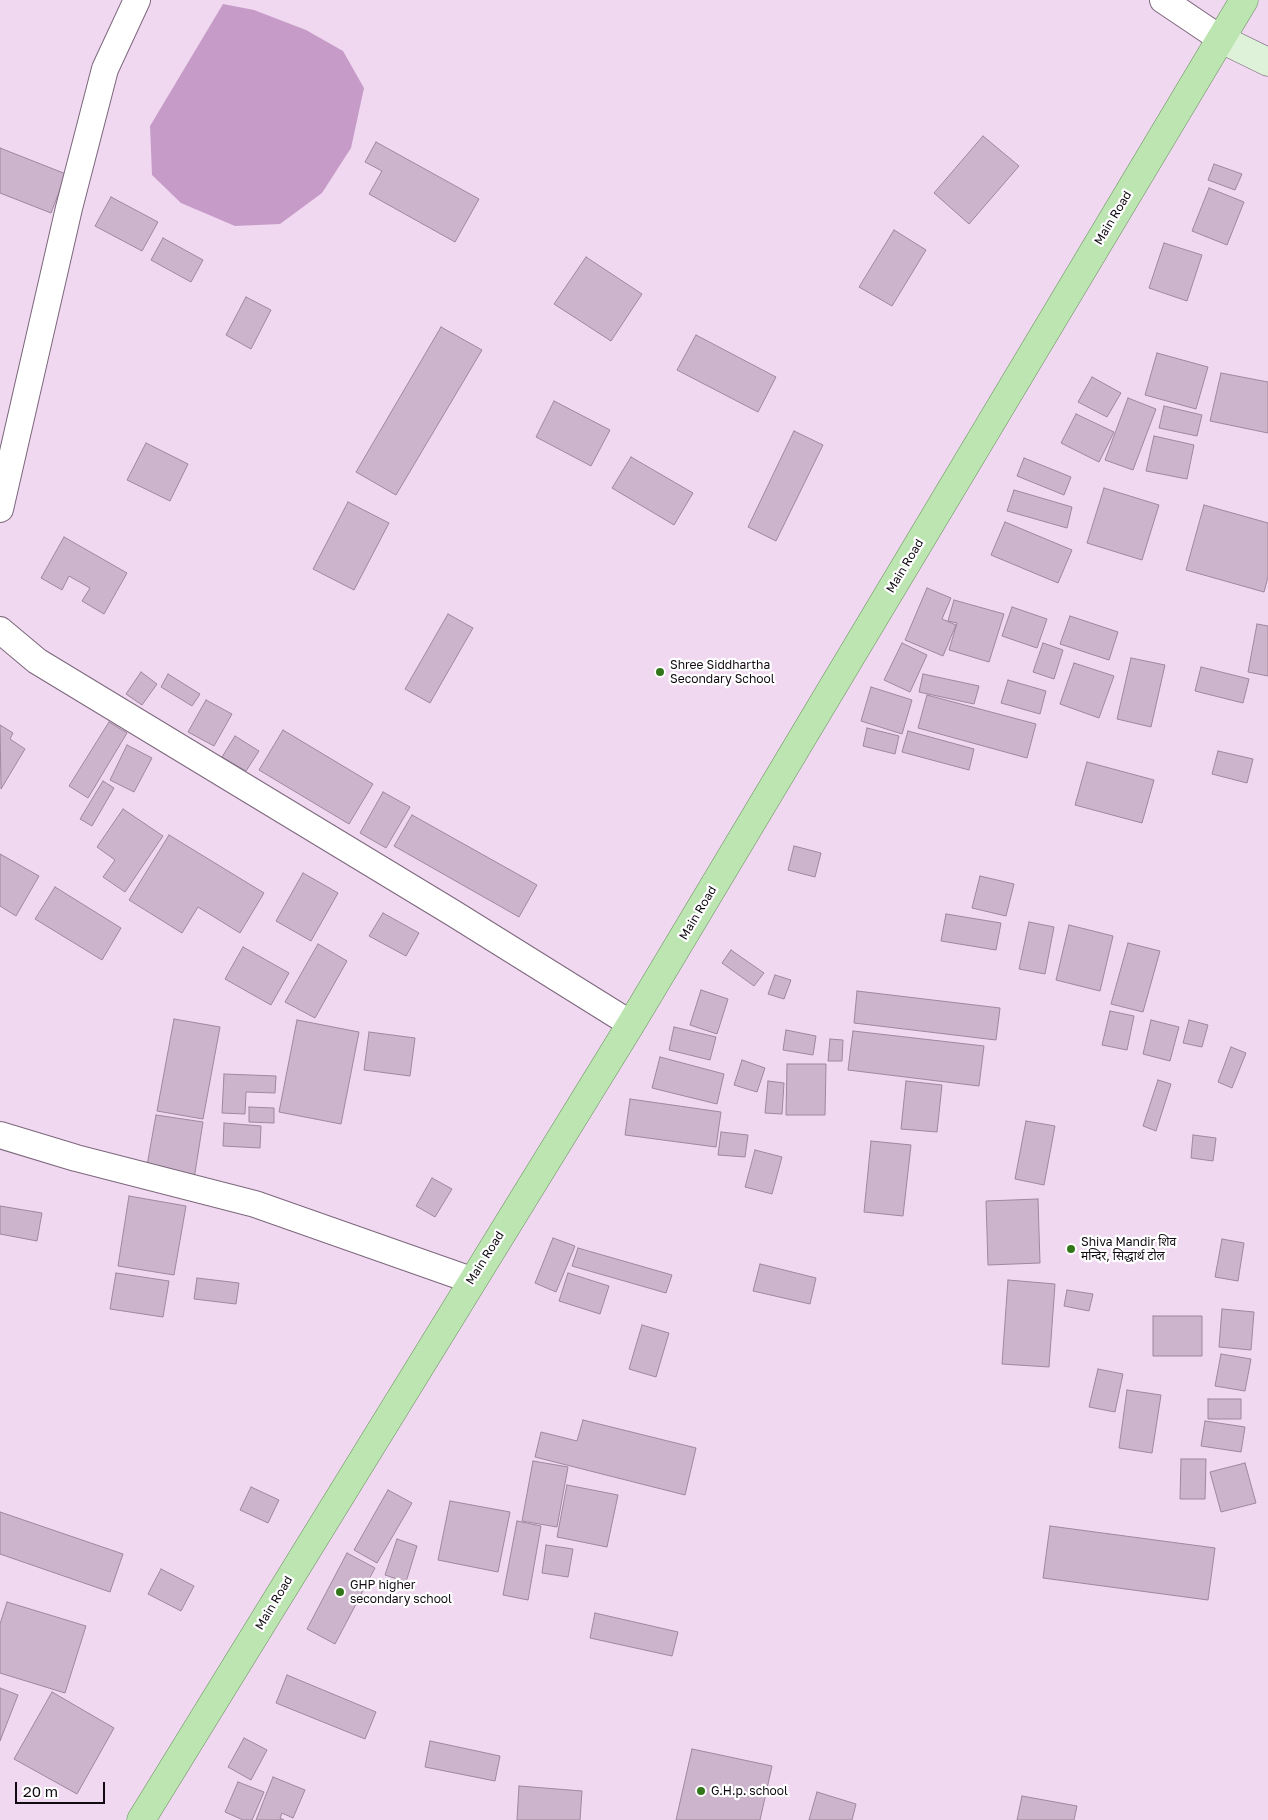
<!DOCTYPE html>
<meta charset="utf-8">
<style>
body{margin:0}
#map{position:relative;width:1268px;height:1820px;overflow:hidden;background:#f0d8f0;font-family:"Golos Text",sans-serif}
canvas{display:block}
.scale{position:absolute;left:15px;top:1782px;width:90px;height:22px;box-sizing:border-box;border:2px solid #110a12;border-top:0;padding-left:6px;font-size:15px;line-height:18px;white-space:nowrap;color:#110a12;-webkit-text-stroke:4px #fff;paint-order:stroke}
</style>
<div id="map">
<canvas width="1268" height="1820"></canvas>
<div class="scale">20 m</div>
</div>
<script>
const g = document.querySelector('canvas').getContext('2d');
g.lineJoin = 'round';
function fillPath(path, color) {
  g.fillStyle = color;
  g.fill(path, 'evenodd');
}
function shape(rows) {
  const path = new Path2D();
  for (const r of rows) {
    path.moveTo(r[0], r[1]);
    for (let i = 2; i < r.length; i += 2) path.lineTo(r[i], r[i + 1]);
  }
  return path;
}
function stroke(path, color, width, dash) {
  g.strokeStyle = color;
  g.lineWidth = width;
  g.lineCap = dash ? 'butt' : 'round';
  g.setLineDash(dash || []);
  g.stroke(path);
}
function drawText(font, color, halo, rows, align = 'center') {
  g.font = font + ' "Golos Text","Noto Sans Devanagari",sans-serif';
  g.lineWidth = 4.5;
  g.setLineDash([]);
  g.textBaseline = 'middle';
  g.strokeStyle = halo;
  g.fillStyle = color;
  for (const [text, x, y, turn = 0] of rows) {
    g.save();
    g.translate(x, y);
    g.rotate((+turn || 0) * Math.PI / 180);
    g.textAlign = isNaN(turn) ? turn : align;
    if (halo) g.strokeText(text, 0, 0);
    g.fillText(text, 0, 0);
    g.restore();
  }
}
fillPath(shape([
 [223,4,254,10,306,30,343,51,364,88,351,148,322,193,280,224,235,226,181,203,152,175,150,126]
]), '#c69bc7');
const building = shape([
 [983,136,1019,166,969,224,934,193,983,136],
 [376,142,479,199,455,242,369,194,382,171,365,162,376,142],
 [0,148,66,174,51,213,0,193,0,148],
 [1214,164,1242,174,1235,190,1208,180,1214,164],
 [1209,188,1244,202,1227,245,1192,231,1209,188],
 [111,197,158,222,142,251,95,226,111,197],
 [894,230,926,250,892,306,859,287,894,230],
 [163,238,203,260,191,282,151,260,163,238],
 [1164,243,1202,255,1187,301,1149,288,1164,243],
 [586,257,642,294,611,341,554,304,586,257],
 [246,297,271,310,251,349,226,335,246,297],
 [441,327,482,350,396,495,356,472,441,327],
 [696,335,776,377,758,412,677,370,696,335],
 [1157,353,1208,367,1196,409,1145,395,1157,353],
 [1221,373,1268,382,1268,433,1210,421,1221,373],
 [1092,377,1121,393,1107,417,1078,402,1092,377],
 [1128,398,1156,409,1133,470,1105,460,1128,398],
 [554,401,610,430,591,466,536,437,554,401],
 [1164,406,1202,415,1197,436,1159,428,1164,406],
 [1076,414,1114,432,1099,462,1061,443,1076,414],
 [794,431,823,445,776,541,748,527,794,431],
 [1154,436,1194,445,1187,479,1146,471,1154,436],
 [146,443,188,464,170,501,127,480,146,443],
 [631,457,693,493,674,525,612,488,631,457],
 [1024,458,1071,477,1064,495,1017,476,1024,458],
 [1104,488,1159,505,1142,560,1087,543,1104,488],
 [1014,490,1072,507,1067,528,1007,511,1014,490],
 [348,502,389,523,354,590,313,569,348,502],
 [1204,505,1268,523,1268,577,1264,592,1186,570,1204,505],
 [1005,522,1072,550,1058,583,991,555,1005,522],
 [64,537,127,573,104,614,82,601,90,588,69,576,62,590,41,578,64,537],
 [927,588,951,598,942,619,956,625,943,656,905,640,927,588],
 [954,600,1004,614,989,662,949,650,957,623,948,621,954,600],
 [1012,607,1047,619,1037,648,1002,636,1012,607],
 [448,614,473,628,430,703,405,689,448,614],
 [1070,616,1118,632,1109,660,1060,644,1070,616],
 [1257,624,1268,626,1268,676,1248,672,1257,624],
 [902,643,927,655,910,692,884,680,902,643],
 [1043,643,1063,650,1054,679,1033,672,1043,643],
 [1131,658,1165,665,1151,727,1117,719,1131,658],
 [1074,663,1114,676,1099,718,1060,704,1074,663],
 [1201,667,1249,679,1243,703,1195,691,1201,667],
 [141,672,157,684,142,705,126,694,141,672],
 [168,674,200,694,192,706,161,687,168,674],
 [923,674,979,686,974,704,919,692,923,674],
 [1008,680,1046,691,1040,714,1001,703,1008,680],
 [871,687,912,700,902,734,861,721,871,687],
 [927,695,1036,724,1027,758,918,728,927,695],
 [206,700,232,714,214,746,188,732,206,700],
 [109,722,127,733,88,798,69,786,109,722],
 [0,725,13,733,10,739,25,749,1,789,0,725],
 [867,728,899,736,895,754,863,746,867,728],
 [283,730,373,784,349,824,259,770,283,730],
 [908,731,974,749,969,770,902,752,908,731],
 [235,736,259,751,246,771,222,757,235,736],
 [127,745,152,758,134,792,110,780,127,745],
 [1218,751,1253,759,1247,783,1212,774,1218,751],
 [1087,762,1154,780,1142,823,1075,805,1087,762],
 [103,781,114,788,92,826,80,819,103,781],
 [383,792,410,807,386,848,360,833,383,792],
 [123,809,163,836,125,892,103,877,115,860,97,847,123,809],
 [412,815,537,885,519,917,394,846,412,815],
 [169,835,264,893,240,933,198,907,182,933,129,900,169,835],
 [794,846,821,853,815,877,788,870,794,846],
 [0,854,39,876,16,916,0,906,0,854],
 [303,873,338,893,311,941,276,921,303,873],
 [980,876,1014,884,1006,916,972,908,980,876],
 [55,887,121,928,102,960,35,919,55,887],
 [383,913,419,933,406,956,369,936,383,913],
 [946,914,1001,923,996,950,941,941,946,914],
 [1029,922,1054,927,1045,974,1019,969,1029,922],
 [1069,925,1113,936,1100,991,1056,980,1069,925],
 [1128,943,1160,951,1143,1012,1111,1004,1128,943],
 [318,944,347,961,315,1018,285,1002,318,944],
 [243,947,289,973,271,1005,225,979,243,947],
 [731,950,764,973,754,986,722,963,731,950],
 [775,975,791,980,784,999,768,994,775,975],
 [701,990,728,999,717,1034,690,1025,701,990],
 [857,991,1000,1008,996,1040,854,1023,857,991],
 [1110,1011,1134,1016,1127,1050,1102,1045,1110,1011],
 [174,1019,220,1027,203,1119,157,1111,174,1019],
 [297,1020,359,1032,341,1124,279,1112,297,1020],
 [1151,1020,1179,1027,1170,1061,1143,1054,1151,1020],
 [1189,1020,1208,1025,1202,1047,1183,1043,1189,1020],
 [674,1027,716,1037,710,1060,669,1050,674,1027],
 [786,1030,816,1036,813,1055,783,1050,786,1030],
 [853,1031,984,1046,979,1086,848,1070,853,1031],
 [369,1032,415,1038,410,1076,364,1070,369,1032],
 [830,1039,843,1040,842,1061,828,1061,830,1039],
 [1231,1047,1246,1053,1232,1088,1218,1082,1231,1047],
 [660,1057,724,1074,717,1104,652,1088,660,1057],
 [742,1060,765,1068,757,1092,734,1085,742,1060],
 [787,1064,826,1064,825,1115,786,1115,787,1064],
 [224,1074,276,1076,275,1093,246,1092,245,1114,222,1113,224,1074],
 [1158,1080,1171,1084,1156,1131,1143,1126,1158,1080],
 [768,1081,784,1083,782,1114,765,1113,768,1081],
 [906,1081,942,1085,937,1132,901,1129,906,1081],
 [630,1099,721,1112,716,1147,625,1135,630,1099],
 [249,1107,274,1108,274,1123,249,1122,249,1107],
 [156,1115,203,1122,194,1179,146,1171,156,1115],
 [1026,1121,1055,1126,1044,1185,1015,1179,1026,1121],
 [224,1123,261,1126,260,1148,223,1146,224,1123],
 [721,1132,748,1135,745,1157,718,1155,721,1132],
 [1193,1135,1216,1138,1213,1161,1191,1158,1193,1135],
 [871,1141,911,1145,903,1216,864,1212,871,1141],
 [755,1150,782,1157,772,1194,745,1187,755,1150],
 [432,1178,452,1189,435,1217,416,1206,432,1178],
 [129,1196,186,1206,174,1275,118,1266,129,1196],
 [1038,1199,1040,1263,988,1265,986,1201,1038,1199],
 [0,1206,42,1213,37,1241,0,1234,0,1206],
 [553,1238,575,1246,556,1292,535,1283,553,1238],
 [1222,1239,1244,1243,1238,1281,1215,1277,1222,1239],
 [578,1248,672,1275,666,1293,572,1266,578,1248],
 [760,1264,816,1278,810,1304,753,1291,760,1264],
 [116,1273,169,1281,163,1317,110,1309,116,1273],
 [568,1273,609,1286,600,1314,559,1301,568,1273],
 [197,1278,239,1283,236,1304,194,1299,197,1278],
 [1008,1280,1055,1284,1049,1367,1002,1364,1008,1280],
 [1067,1290,1093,1294,1089,1311,1064,1306,1067,1290],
 [1222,1309,1254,1312,1251,1350,1219,1347,1222,1309],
 [1153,1316,1202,1316,1202,1356,1153,1356,1153,1316],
 [642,1325,669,1333,656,1377,629,1369,642,1325],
 [1221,1354,1251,1359,1245,1391,1215,1386,1221,1354],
 [1098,1369,1123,1374,1115,1412,1089,1407,1098,1369],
 [1127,1390,1161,1395,1152,1453,1119,1448,1127,1390],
 [1208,1399,1241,1399,1241,1419,1208,1419,1208,1399],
 [583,1420,696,1448,685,1495,535,1457,541,1432,577,1441,583,1420],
 [1205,1421,1245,1427,1241,1452,1201,1446,1205,1421],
 [1181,1459,1206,1459,1205,1499,1180,1499,1181,1459],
 [533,1461,568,1467,557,1527,522,1521,533,1461],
 [1245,1463,1256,1503,1221,1512,1210,1472,1245,1463],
 [567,1485,618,1495,607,1547,557,1537,567,1485],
 [251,1487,279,1500,268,1523,240,1510,251,1487],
 [388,1490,412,1503,377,1563,354,1550,388,1490],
 [450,1501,510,1512,498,1572,438,1560,450,1501],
 [0,1512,123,1554,110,1592,0,1554,0,1512],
 [517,1521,541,1526,528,1600,503,1595,517,1521],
 [1050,1526,1215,1548,1208,1600,1043,1578,1050,1526],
 [397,1539,417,1546,406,1582,385,1575,397,1539],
 [546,1545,573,1549,568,1577,542,1573,546,1545],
 [347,1553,375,1568,335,1644,307,1629,347,1553],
 [161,1569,194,1586,181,1611,148,1594,161,1569],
 [7,1602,86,1626,65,1693,0,1673,0,1624,7,1602],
 [595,1613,678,1632,672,1656,590,1638,595,1613],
 [287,1675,376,1712,365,1739,276,1703,287,1675],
 [0,1688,18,1695,0,1741,0,1688],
 [52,1692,114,1728,77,1794,14,1759,52,1692],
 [244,1738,267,1750,251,1780,228,1767,244,1738],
 [430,1741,500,1756,495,1781,425,1767,430,1741],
 [692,1749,772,1766,760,1820,676,1820,692,1749],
 [273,1777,305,1790,293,1818,282,1813,280,1818,284,1820,256,1820,273,1777],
 [238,1782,264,1792,252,1820,243,1820,225,1812,238,1782],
 [519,1786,582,1791,580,1820,517,1820,519,1786],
 [817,1792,856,1804,852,1820,809,1820,817,1792],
 [1022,1796,1077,1806,1074,1820,1017,1820,1022,1796]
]);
fillPath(building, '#ccb5cc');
stroke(building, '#9e889e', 1);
const minor = shape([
 [1163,0,1221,39],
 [0,509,69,208,105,69,137,0],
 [0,630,37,661,453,913,631,1024],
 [0,1135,76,1158,255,1204,471,1280]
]);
const secondary = shape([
 [1221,39,1268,62]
]);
const primary = shape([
 [141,1820,631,1024,1244,0]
]);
stroke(minor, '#7c677c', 28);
stroke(secondary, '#7c677c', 29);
stroke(primary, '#638d58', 29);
stroke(minor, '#fff', 26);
stroke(secondary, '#ddf2d8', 28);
stroke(primary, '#bce5b1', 28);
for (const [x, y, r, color] of [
 [660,672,5,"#31771a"],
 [1071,1249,5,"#31771a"],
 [340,1592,5,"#31771a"],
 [701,1791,5,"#31771a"]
]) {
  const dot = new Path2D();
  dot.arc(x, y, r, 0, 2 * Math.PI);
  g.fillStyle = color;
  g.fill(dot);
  stroke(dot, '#fff', 2);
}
drawText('12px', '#110a12', '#fff', [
 ["Main Road",1113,218,-59],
 ["Main Road",905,566,-59],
 ["Main Road",698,913,-59],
 ["Main Road",485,1258,-58],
 ["Main Road",274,1603,-59]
]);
drawText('12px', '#110a12', '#fff', [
 ["Shree Siddhartha",670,665],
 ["Secondary School",670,679],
 ["Shiva Mandir शिव",1081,1242],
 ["मन्दिर, सिद्धार्थ टोल",1081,1256],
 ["GHP higher",350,1585],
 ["secondary school",350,1599],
 ["G.H.p. school",711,1791]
], 'left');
</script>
